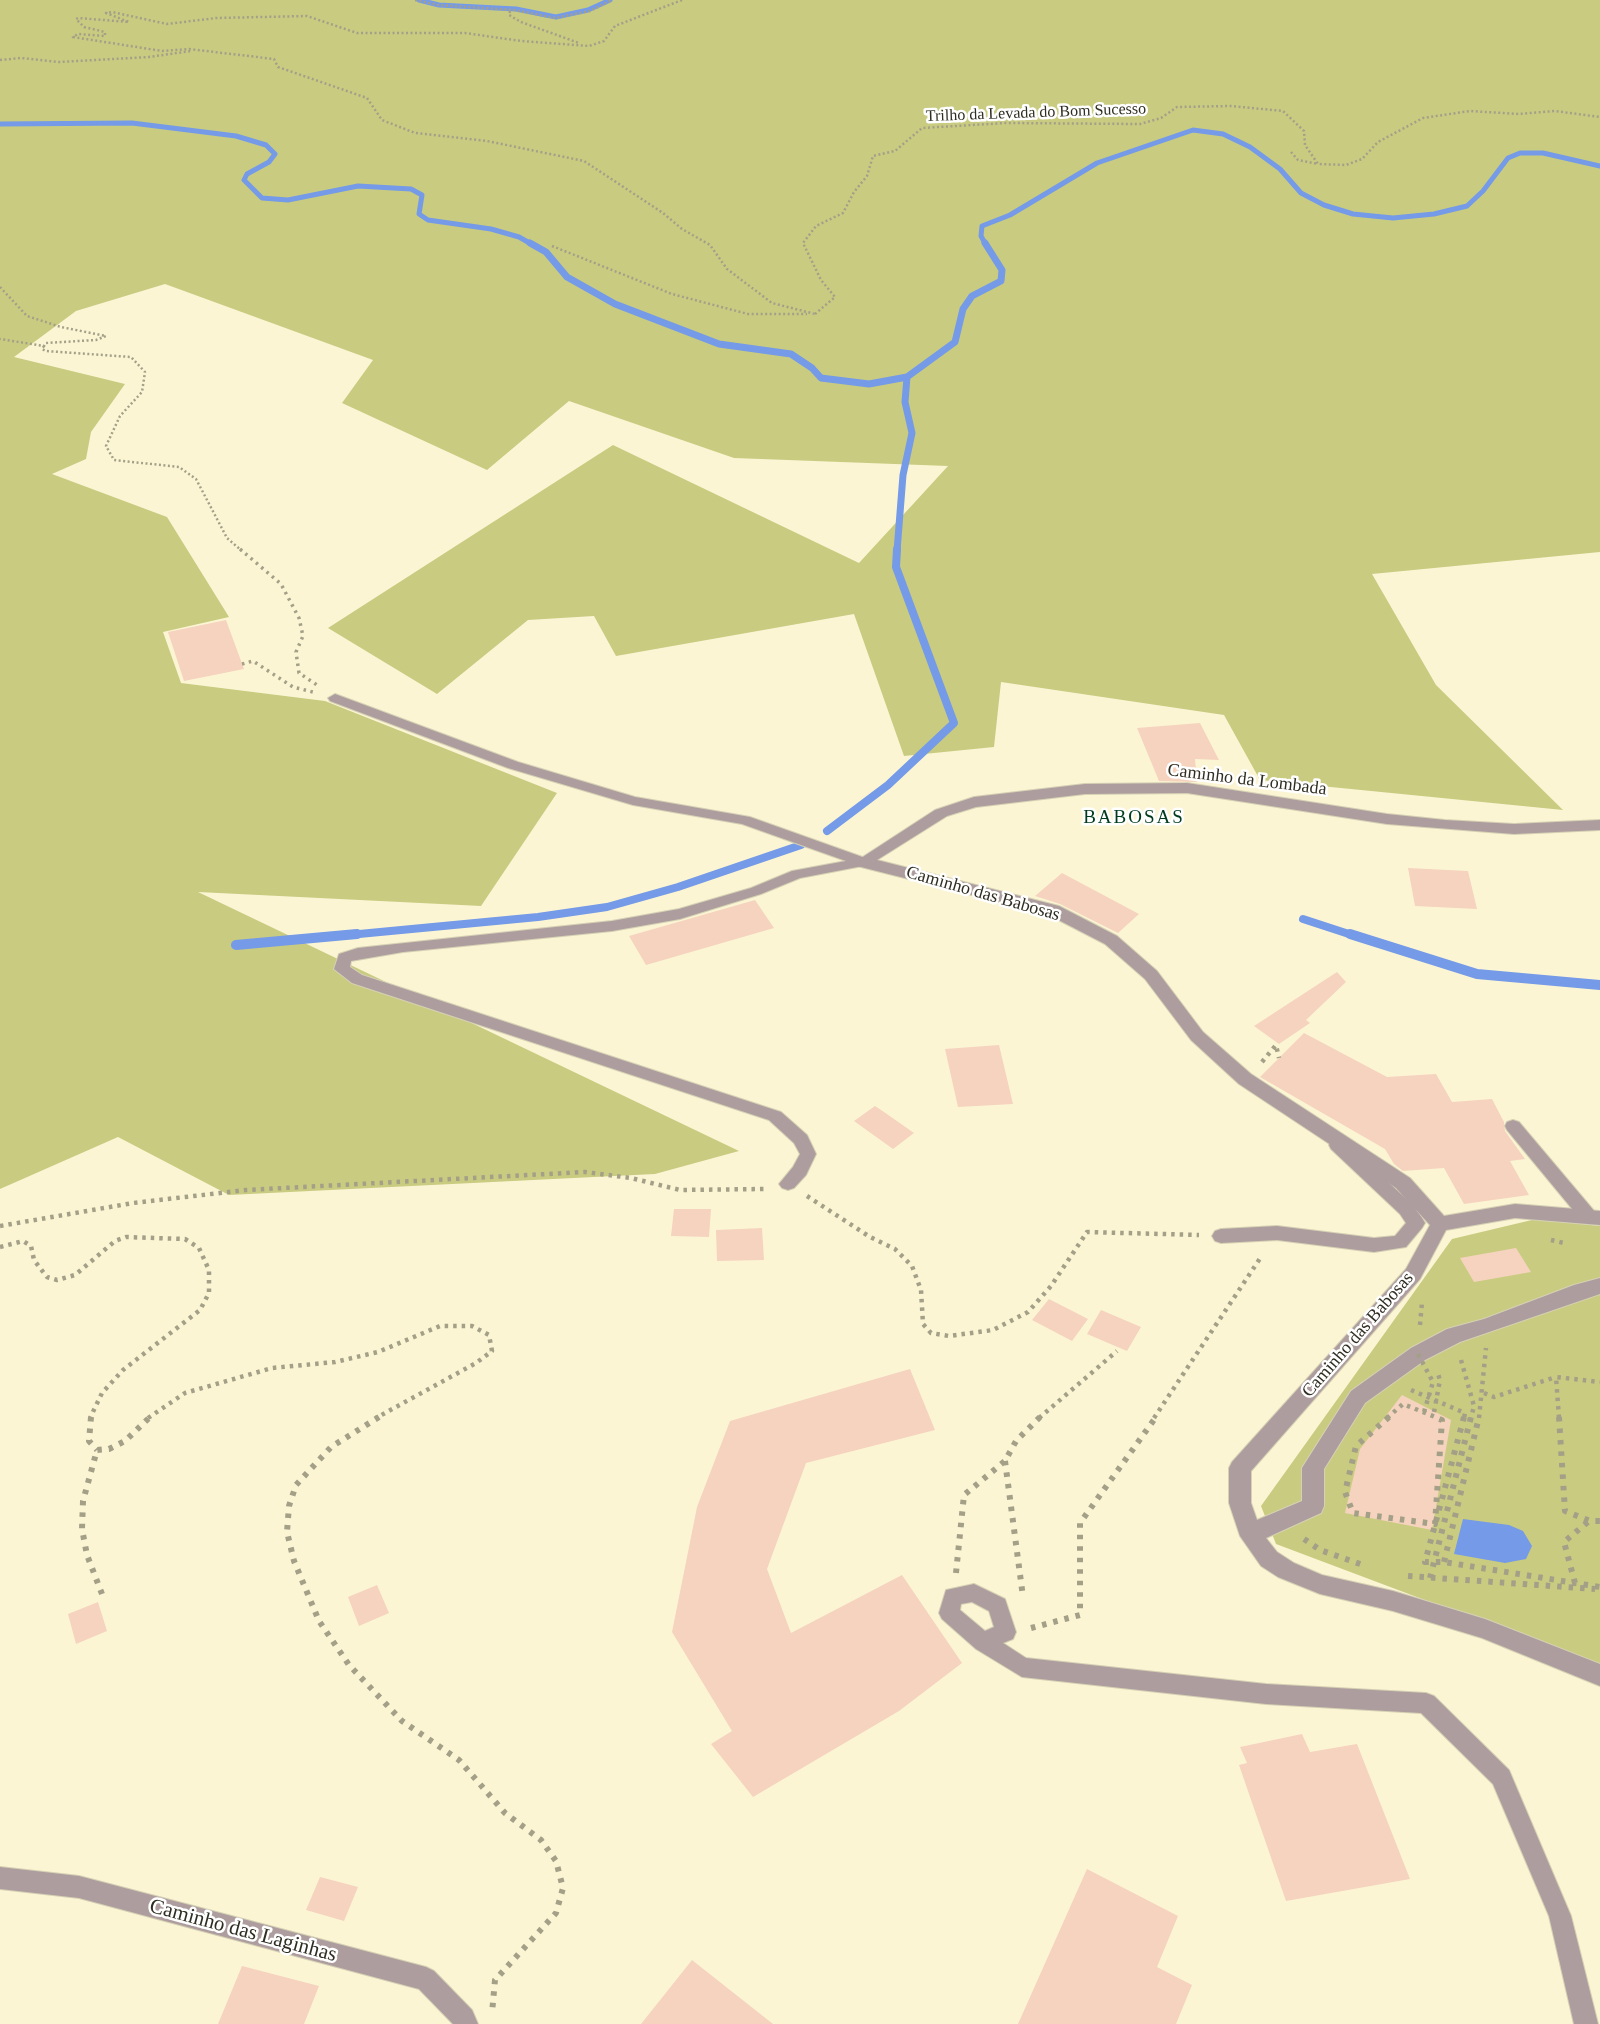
<!DOCTYPE html>
<style>
body{margin:0}
canvas{display:block;background:#fbf5d4}
</style>
<canvas width="1600" height="2024"></canvas>
<script>
const g = document.querySelector('canvas').getContext('2d');
g.lineJoin = 'round';
function fillPath(path, color) {
  g.fillStyle = color;
  g.fill(path, 'evenodd');
}
function shape(rows) {
  const path = new Path2D();
  for (const r of rows) {
    path.moveTo(r[0], r[1]);
    for (let i = 2; i < r.length; i += 2) path.lineTo(r[i], r[i + 1]);
  }
  return path;
}
function stroke(path, color, width, dash) {
  g.strokeStyle = color;
  g.lineWidth = width;
  g.lineCap = dash ? 'butt' : 'round';
  g.setLineDash(dash || []);
  g.stroke(path);
}
function drawText(font, color, halo, rows, align = 'center') {
  g.font = font + ' "Times New Roman",serif';
  g.lineWidth = 5;
  g.setLineDash([]);
  g.textBaseline = 'middle';
  g.strokeStyle = halo;
  g.fillStyle = color;
  for (const [text, x, y, turn = 0] of rows) {
    g.save();
    g.translate(x, y);
    g.rotate((+turn || 0) * Math.PI / 180);
    g.textAlign = isNaN(turn) ? turn : align;
    if (halo) g.strokeText(text, 0, 0);
    g.fillText(text, 0, 0);
    g.restore();
  }
}
fillPath(shape([
 [0,0,1600,0,1600,552,1372,574,1436,685,1563,810,1260,780,1224,715,1001,682,994,747,904,756,854,614,616,656,594,616,528,620,437,694,328,628,613,445,859,563,948,466,734,458,569,401,487,470,342,403,373,360,165,284,76,311,14,357,125,384,91,432,86,459,52,474,167,517,229,617,163,632,181,683,325,701,557,793,481,906,198,892,739,1151,655,1174,229,1195,118,1137,0,1189],
 [1536,1219,1600,1226,1600,1666,1276,1544,1261,1506,1452,1239]
]), '#c9cc80');
fillPath(shape([
 [1463,1519,1509,1525,1523,1531,1532,1546,1526,1559,1505,1563,1454,1554]
]), '#759ae7');
stroke(shape([
 [419,0,439,5,516,9,556,17,588,10,610,0],
 [0,124,132,123,236,136,266,145,275,154,269,162,247,174,244,180,262,198,288,200,358,186,411,189,422,195,419,214,428,220,491,229,519,237,533,245],
 [986,245,981,236,982,226,1010,215,1097,163,1193,130,1223,134,1250,147,1280,169,1301,193,1324,205,1353,214,1393,218,1434,214,1467,206,1483,191,1508,158,1520,153,1543,153,1600,166]
]), '#759ae7', 5);
stroke(shape([
 [530,243,546,252,567,277,615,304,719,344,791,354,812,368,821,378,869,384,907,377,955,342,963,309,972,296,1001,281,1002,270,985,243],
 [897,551,903,475,912,433,905,402,907,377]
]), '#759ae7', 7);
stroke(shape([
 [827,831,888,785,954,723,896,567,897,549],
 [1303,919,1355,936],
 [338,936,538,917,607,907,678,887,801,845]
]), '#759ae7', 8);
stroke(shape([
 [1350,934,1477,974,1600,985],
 [236,945,357,934]
]), '#759ae7', 10);
fillPath(shape([
 [226,620,244,669,184,681,168,632],
 [1200,723,1219,760,1195,759,1197,782,1159,781,1137,728],
 [1408,868,1468,871,1477,909,1415,906],
 [1062,873,1139,914,1118,933,1060,904,1035,896],
 [755,900,774,928,646,965,629,936],
 [1337,972,1346,982,1306,1020,1310,1023,1279,1044,1254,1026],
 [1304,1033,1387,1077,1436,1074,1452,1102,1492,1099,1504,1122,1505,1131,1525,1159,1510,1161,1529,1195,1464,1204,1444,1168,1403,1171,1394,1164,1385,1149,1260,1077],
 [999,1045,1013,1104,958,1107,945,1049],
 [875,1106,884,1112,914,1133,893,1149,854,1121],
 [674,1209,711,1209,709,1237,671,1236],
 [762,1228,764,1260,717,1261,716,1230],
 [1516,1248,1531,1272,1474,1282,1460,1258],
 [1049,1299,1088,1319,1072,1341,1032,1320],
 [1101,1310,1141,1327,1127,1351,1087,1334],
 [910,1369,935,1430,806,1463,767,1569,791,1633,902,1575,962,1663,899,1711,753,1797,711,1744,732,1731,672,1632,697,1507,730,1421],
 [1402,1395,1451,1420,1432,1530,1345,1513,1360,1449],
 [377,1585,389,1613,359,1626,348,1597],
 [98,1602,107,1631,76,1644,68,1614],
 [1302,1734,1310,1752,1357,1744,1410,1879,1286,1901,1239,1765,1247,1763,1240,1747],
 [1087,1869,1178,1916,1157,1967,1192,1985,1176,2024,1018,2024],
 [320,1877,358,1887,344,1921,306,1910],
 [692,1960,773,2024,641,2024],
 [242,1966,319,1986,304,2024,218,2024]
]), '#f6d3be');
const lane = shape([
 [335,694,518,762,635,797,750,817,868,859,870,862,868,865,800,878,761,894,680,919,612,931,403,952,351,961,350,967,362,975,781,1112,807,1135,816,1154,806,1175,794,1188,788,1190,782,1188,779,1184,793,1167,800,1154,794,1143,769,1120,352,983,334,969,339,954,358,948,612,921,679,909,751,888,792,871,846,861,742,824,633,805,508,768,330,701,328,698,335,694],
 [1513,1120,1519,1122,1595,1212,1598,1217,1595,1222,1583,1222,1507,1130,1505,1126,1507,1122,1513,1120],
 [1337,1139,1343,1141,1412,1204,1422,1218,1425,1223,1422,1228,1406,1247,1374,1252,1277,1240,1221,1243,1215,1241,1212,1236,1215,1231,1221,1229,1277,1226,1374,1238,1395,1236,1406,1223,1400,1214,1331,1149,1329,1145,1331,1141,1337,1139],
 [974,1584,1005,1599,1016,1632,1013,1639,1003,1643,1026,1658,1266,1684,1426,1693,1434,1696,1509,1770,1571,1916,1598,2024,1574,2024,1549,1916,1493,1784,1421,1713,1266,1704,1022,1677,976,1649,942,1619,939,1613,946,1590,974,1584],
 [972,1602,989,1611,994,1627,985,1631,960,1610,961,1604,972,1602],
 [0,1867,79,1876,426,1967,434,1971,472,2010,478,2024,453,2024,419,1989,79,1898,0,1889,0,1867]
]);
const street = shape([
 [1187,783,1387,814,1445,820,1514,824,1600,820,1600,830,1514,834,1387,824,1187,793,1085,794,976,807,947,816,877,860,1059,906,1117,936,1157,971,1203,1032,1251,1074,1410,1178,1444,1216,1515,1204,1600,1211,1600,1225,1515,1218,1446,1230,1420,1279,1251,1471,1251,1503,1257,1520,1302,1501,1302,1468,1351,1391,1411,1348,1447,1329,1484,1319,1574,1285,1600,1278,1600,1294,1460,1342,1425,1360,1365,1403,1324,1469,1324,1506,1321,1513,1266,1538,1277,1552,1294,1563,1322,1575,1393,1591,1485,1619,1600,1664,1600,1686,1482,1638,1393,1611,1320,1594,1278,1577,1261,1566,1240,1536,1229,1503,1229,1468,1232,1462,1406,1269,1430,1225,1396,1188,1239,1084,1191,1040,1145,979,1105,944,1047,914,857,866,855,862,935,810,974,797,1085,784,1187,783]
]);
stroke(lane, '#d6d1b4', 2);
stroke(street, '#d6d1b4', 2);
stroke(shape([
 [415,0,438,5,514,10,555,18,590,11,612,0],
 [682,0,615,26,604,41,589,46,521,41,465,33,357,33,307,16,216,18,167,24,112,12,106,13,129,22,78,18,76,19,84,27,105,32,105,36,78,34,73,37,162,51,189,49,274,59,278,67,367,98,382,120,415,133,487,141,584,161,663,213,682,229,710,245,727,269,772,303,815,314],
 [510,11,509,15,521,22,579,43],
 [0,60,21,58,59,62,149,57,191,51],
 [1291,152,1298,160,1318,164],
 [552,246,672,294,748,314,807,314],
 [0,287,27,316,61,327,106,336,96,340,46,343,44,346,0,339],
 [815,314,835,297,821,280,803,243,816,226,843,213,854,192,867,176,873,156,895,151,922,128,1006,123,1140,124,1161,118,1177,107,1231,106,1283,111,1304,131,1305,145,1318,164,1346,165,1362,159,1378,142,1423,118,1470,111,1519,114,1555,111,1600,117],
 [44,346,42,349,46,351,131,357,145,372,142,392,120,416,106,446,114,460,179,467,196,479,227,538,242,551]
]), '#a4a088', 2.5, [2, 2.5]);
stroke(shape([
 [240,549,281,584,299,618,303,636,296,652,299,673,320,687],
 [242,664,253,661,293,687,313,692]
]), '#a4a088', 3.5, [2.5, 4.5]);
stroke(shape([
 [1262,1062,1276,1045,1279,1058],
 [807,1196,870,1237,895,1249,912,1266,921,1290,923,1324,931,1333,949,1336,993,1330,1028,1312,1051,1286,1087,1232,1199,1235],
 [0,1226,133,1203,246,1190,585,1172,631,1178,680,1190,764,1189],
 [1551,1240,1564,1243],
 [0,1247,23,1241,31,1246,34,1260,47,1277,57,1280,75,1275,115,1241,126,1237,185,1239,199,1248,209,1270,209,1293,200,1310,123,1370,102,1393,90,1418],
 [1420,1325,1422,1302],
 [1461,1360,1474,1406,1471,1418],
 [1411,1390,1465,1413,1464,1418],
 [1484,1393,1494,1397,1556,1377],
 [1434,1412,1440,1380,1437,1371],
 [148,1418,185,1393,272,1368,335,1362,378,1352,440,1326,472,1326,489,1335,492,1351,476,1363,376,1418],
 [1039,1418,1117,1351],
 [1154,1418,1261,1257],
 [1387,1418,1403,1404,1438,1418],
 [1479,1418,1486,1348],
 [1559,1418,1556,1377,1600,1382]
]), '#a4a088', 4.5, [3.5, 5]);
stroke(shape([
 [91,1417,89,1441,97,1450],
 [379,1417,331,1447,296,1485,289,1506,287,1532,294,1561,319,1621,349,1665,402,1721,459,1760,505,1813,541,1840,556,1861,563,1888,556,1913,495,1980,492,2013],
 [1389,1417,1356,1446,1345,1492,1353,1513,1435,1524,1442,1420,1434,1417],
 [1464,1417,1425,1562,1444,1562,1600,1587],
 [1559,1417,1565,1511,1590,1521,1600,1521],
 [1005,1461,1023,1597],
 [1304,1539,1320,1550,1363,1565],
 [1444,1562,1479,1417],
 [956,1573,964,1495,1005,1461,1016,1441,1040,1417],
 [1408,1576,1595,1589],
 [1430,1578,1471,1417],
 [1575,1583,1564,1542,1589,1521],
 [102,1594,87,1555,82,1529,83,1501,97,1450,109,1449,125,1441,150,1417],
 [1031,1628,1080,1615,1080,1523,1156,1417]
]), '#a4a088', 6, [4.5, 7]);
fillPath(lane, '#ad9d9e');
fillPath(street, '#ad9d9e');
stroke(shape([
 [1418,1354,1433,1382,1424,1412]
]), '#a4a088', 4.5, [3.5, 5]);
drawText('16px', '#302e22', '#fff', [
 ["Trilho da Levada do Bom Sucesso",1036,113,-2]
]);
drawText('18px', '#302e22', '#fff', [
 ["Caminho da Lombada",1247,780,7],
 ["Caminho das Babosas",983,894,16],
 ["Caminho das Babosas",1358,1335,-49]
]);
g.letterSpacing = '2px';
drawText('19px', '#003b1c', '#fff', [
 ["BABOSAS",1134,818]
]);
g.letterSpacing = '0px';
drawText('21px', '#302e22', '#fff', [
 ["Caminho das Laginhas",243,1931,15]
]);
</script>
